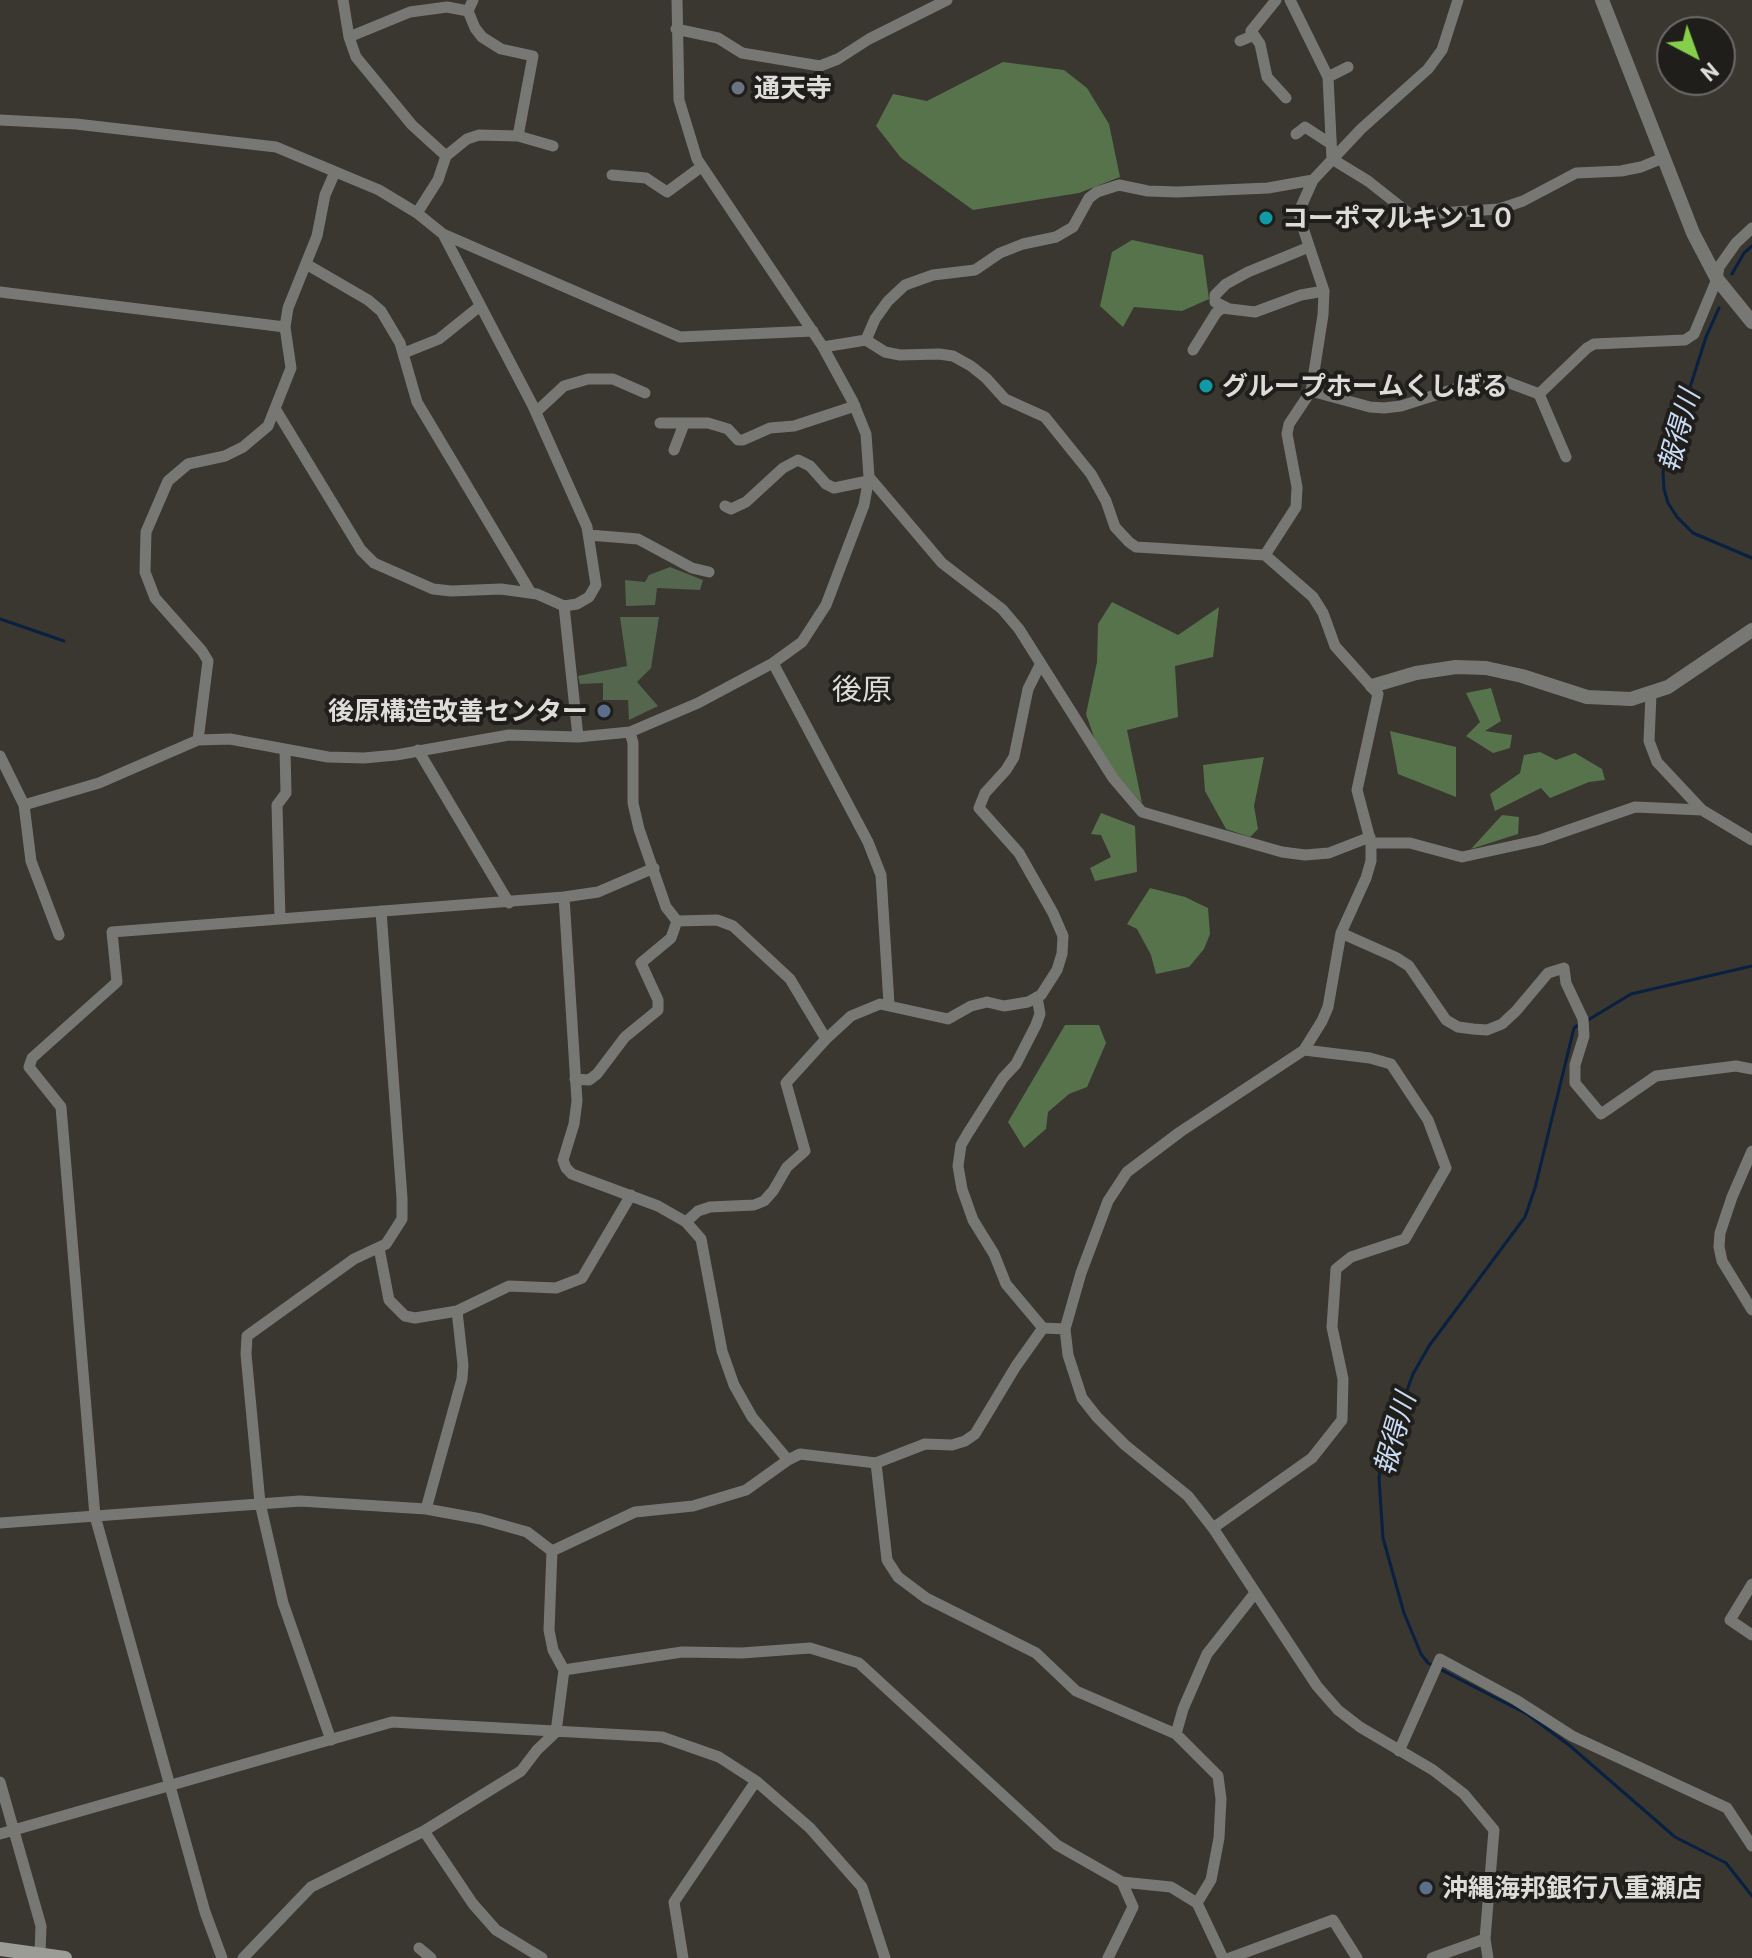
<!DOCTYPE html>
<meta charset="utf-8">
<style>
body{margin:0}
#map{position:relative;width:1752px;height:1958px;overflow:hidden;background:#3a3630;font-family:Barlow,sans-serif}
canvas{display:block}
.north{position:absolute;left:1656px;top:16px;width:80px;height:80px;box-sizing:border-box;background:#1f1e1b;border:2px solid #6b6a67;border-radius:50%;rotate:139deg;font-size:22px;font-weight:700;line-height:32px;text-align:center;color:#dedcd8}
.north::after{content:'';display:block;margin:auto;width:28px;height:36px;background:#86cf4b;clip-path:polygon(50% 0,100% 100%,50% 72%,0 100%)}
</style>
<div id="map">
<canvas width="1752" height="1958"></canvas>
<div class="north">N</div>
</div>
<script>
const g = document.querySelector('canvas').getContext('2d');
g.lineJoin = 'round';
function fillPath(path, color) {
  g.fillStyle = color;
  g.fill(path, 'evenodd');
}
function shape(rows) {
  const path = new Path2D();
  for (const r of rows) {
    path.moveTo(r[0], r[1]);
    for (let i = 2; i < r.length; i += 2) path.lineTo(r[i], r[i + 1]);
  }
  return path;
}
function stroke(path, color, width, dash) {
  g.strokeStyle = color;
  g.lineWidth = width;
  g.lineCap = dash ? 'butt' : 'round';
  g.setLineDash(dash || []);
  g.stroke(path);
}
function drawText(font, color, halo, rows, align = 'center') {
  g.font = font + ' Barlow,"Noto Sans JP",sans-serif';
  g.lineWidth = 8;
  g.setLineDash([]);
  g.textBaseline = 'middle';
  g.strokeStyle = halo;
  g.fillStyle = color;
  for (const [text, x, y, turn = 0] of rows) {
    g.save();
    g.translate(x, y);
    g.rotate((+turn || 0) * Math.PI / 180);
    g.textAlign = isNaN(turn) ? turn : align;
    if (halo) g.strokeText(text, 0, 0);
    g.fillText(text, 0, 0);
    g.restore();
  }
}
fillPath(shape([
 [670,567,703,580,700,590,657,588,655,605,626,606,625,580,645,582,649,575],
 [620,617,659,617,651,668,637,682,658,706,629,720,628,700,603,700,603,683,580,684,578,676,627,666]
]), '#54664e');
fillPath(shape([
 [1003,62,1064,70,1087,88,1109,124,1120,177,1079,193,973,210,901,158,876,126,893,94,927,101],
 [1132,240,1203,255,1209,299,1182,311,1134,307,1123,327,1100,306,1112,252],
 [1112,602,1178,635,1219,607,1213,657,1175,666,1178,717,1127,730,1142,803,1117,775,1096,743,1086,714,1097,662,1098,624],
 [1491,688,1501,721,1485,731,1512,735,1510,748,1493,753,1466,736,1480,722,1466,693],
 [1390,731,1456,747,1456,797,1398,774],
 [1540,752,1556,760,1575,753,1602,769,1605,780,1589,782,1550,798,1541,788,1495,811,1490,794,1520,773,1524,755],
 [1264,757,1254,806,1258,829,1250,837,1226,829,1205,791,1203,765],
 [1101,813,1135,826,1137,872,1095,881,1090,868,1111,857,1101,835,1091,834],
 [1502,815,1519,817,1518,834,1471,849],
 [1150,888,1185,897,1208,908,1210,934,1204,949,1189,967,1156,974,1151,955,1137,929,1127,924],
 [1065,1025,1099,1025,1106,1043,1087,1087,1069,1094,1048,1112,1046,1129,1024,1148,1008,1122]
]), '#56734b');
stroke(shape([
 [1732,274,1744,253,1752,246],
 [1719,308,1706,337,1663,472,1664,489,1668,503,1677,517,1693,533,1752,558],
 [0,619,64,641],
 [1588,1020,1631,994,1752,966],
 [1581,1023,1574,1028,1535,1188,1525,1217,1429,1346,1413,1374,1381,1462,1379,1479,1383,1538,1404,1613,1421,1654,1428,1663,1527,1714,1569,1745,1675,1837,1726,1863,1752,1896]
]), '#082041', 3);
stroke(shape([
 [343,0,349,37,356,57,412,125,446,156,438,180,417,213],
 [473,0,468,11,475,28,482,37,501,49,533,56,518,136],
 [1276,0,1251,31,1260,44,1267,77,1286,98],
 [1290,0,1328,77,1332,159,1368,181,1411,215,1499,209,1523,201,1576,173,1621,171,1641,167,1663,158],
 [676,29,718,38,742,53,820,66,838,59,869,39,947,0],
 [349,37,410,12,447,7,468,11],
 [1240,41,1252,36],
 [1328,77,1348,67],
 [0,120,76,124,276,147,379,190,417,213,443,234,680,337,813,331],
 [1296,134,1305,127,1331,144],
 [446,156,467,139,479,135,518,136,553,146],
 [612,175,646,178,667,192,701,167],
 [306,264,368,300,381,311,400,343,417,402,531,593],
 [0,292,285,327],
 [1227,308,1215,302,1215,295,1226,284,1248,272,1309,247],
 [866,340,875,319,888,301,905,285,933,275,975,270,1000,253,1023,244,1056,237,1073,227,1089,198,1097,192,1119,185,1148,191,1177,192,1268,188,1313,180],
 [823,347,866,340,885,352,900,355,939,354,953,356,971,366,986,378,1005,399,1045,417,1091,474,1106,501,1115,527,1129,542,1136,547,1153,548,1265,555,1313,597,1323,613,1335,646,1378,694,1357,790,1371,843,1371,861,1366,878,1341,933,1328,1007,1322,1021,1304,1050,1180,1132,1127,1172,1108,1201,1081,1273,1065,1329,1068,1355,1082,1398,1097,1417,1125,1445,1188,1496,1213,1528,1317,1686,1338,1710,1360,1727,1433,1770,1464,1794,1494,1830,1485,1939,1488,1958],
 [1193,350,1216,313,1222,308,1255,312,1301,295,1324,291],
 [404,353,439,339,480,306],
 [1311,391,1370,407,1384,408,1401,406,1489,378,1502,380,1539,394,1587,348,1594,344,1685,340,1694,334,1717,279,1719,267,1736,243,1752,228],
 [1539,394,1566,457],
 [276,410,361,550,374,563,433,589,451,591,501,589,537,594,564,606,577,604,589,597,596,585,587,527,533,406,443,234],
 [536,412,564,386,588,379,613,379,645,393],
 [660,423,708,423,728,429,738,440,743,440,770,428,794,426,855,406],
 [674,450,684,424],
 [869,477,942,563,1002,609,1019,629,1113,778,1142,812,1282,852,1305,855,1329,853,1370,837],
 [725,506,731,509,746,502,783,468,798,460,810,466,826,484,834,488,868,481],
 [589,535,638,539,692,568,709,572],
 [1265,555,1296,507,1297,487,1287,434,1289,424,1311,391,1323,315,1324,291,1300,219,1300,209,1313,180,1361,129,1428,69,1442,50,1458,0],
 [564,606,578,737],
 [773,663,868,842,881,875,889,1004],
 [1651,694,1649,741,1657,762,1702,810,1752,840],
 [630,732,633,743,633,803,639,829,666,907,677,921],
 [198,740,208,661,202,651,155,598,145,572,146,532,168,481,188,464,225,456,243,447,268,426,291,368,285,327,288,308,317,236,325,195,335,172],
 [418,750,509,903],
 [0,756,24,805,31,861,59,935],
 [24,805,99,783,198,740,230,739,328,757,364,758,396,755,509,735,578,737,630,732,698,703,773,663,802,642,826,605,864,505,869,477,866,434,853,402,823,347,697,159,679,100,677,0],
 [1371,843,1410,843,1462,857,1540,840,1635,807,1702,810],
 [564,897,577,1101,574,1124,563,1160,566,1168,572,1174,658,1206,686,1222,701,1239,722,1351,734,1385,752,1417,788,1460],
 [280,919,277,805,286,793,285,750],
 [677,921,717,920,733,926,790,979,826,1039],
 [1341,933,1395,957,1409,966,1446,1020,1458,1027,1473,1029,1487,1030,1502,1024,1516,1011,1548,973,1564,968,1566,983,1583,1019,1584,1036,1575,1065,1575,1083,1601,1114,1656,1076,1736,1066,1752,1069],
 [1037,997,1040,1014,1036,1025,1016,1064,1003,1078,968,1133,961,1145,958,1166,962,1189,973,1220,994,1254,1006,1284,1043,1328],
 [575,1079,589,1080,597,1074,625,1037,658,1010,658,1000,641,963,671,938,677,921],
 [1752,1151,1732,1197,1720,1233,1719,1247,1722,1261,1752,1310],
 [686,1222,698,1211,710,1207,754,1205,764,1201,773,1191,787,1167,805,1151,786,1083,826,1039,851,1016,880,1004,948,1019,971,1006,987,1002,1004,1006,1028,1002,1041,995,1057,970,1062,954,1063,936,1053,913,1019,853,979,808,985,793,1006,770,1014,757,1028,689,1040,665],
 [379,1248,389,1300,405,1316,415,1318,457,1311,509,1286,556,1288,582,1278,631,1195],
 [876,1463,887,1560,898,1577,926,1598,1036,1653,1076,1691,1176,1734,1218,1776,1221,1799,1219,1838,1211,1880,1197,1903],
 [426,1509,462,1379,463,1365,457,1311],
 [0,1523,300,1501,426,1509,481,1519,527,1532,552,1551],
 [1213,1528,1312,1458,1342,1420,1343,1379,1332,1327,1336,1269,1351,1257,1405,1239,1446,1168,1428,1120,1391,1064,1370,1058,1304,1050],
 [552,1551,635,1512,693,1506,746,1490,788,1460,800,1454,876,1463,925,1444,952,1445,965,1441,975,1434,1016,1366,1043,1328,1065,1329],
 [1752,1584,1730,1620,1752,1635],
 [564,1670,682,1652,742,1653,810,1648,859,1663,1057,1845,1122,1882,1171,1887,1197,1903,1223,1958],
 [1176,1734,1183,1709,1207,1654,1255,1593],
 [331,1740,283,1603,260,1503,246,1354,247,1336,354,1259,386,1244,402,1219,402,1198,381,911],
 [1399,1751,1440,1659,1516,1700,1572,1736,1727,1808,1752,1846],
 [0,1782,41,1926,40,1953],
 [424,1831,473,1904,496,1930,542,1958],
 [0,1834,392,1722,662,1737,719,1757,756,1781,810,1828,862,1887,885,1958],
 [419,1948,431,1958],
 [222,1958,205,1912,95,1516,61,1107,29,1067,32,1058,117,982,112,932,564,897,598,892,654,868],
 [243,1958,311,1887,424,1831,521,1771,537,1750,556,1732,564,1670,553,1650,549,1630,552,1551],
 [683,1958,674,1902,756,1781],
 [1108,1958,1133,1907,1122,1882],
 [1230,1958,1333,1920,1357,1958],
 [1432,1958,1485,1939]
]), '#777874', 11);
stroke(shape([
 [1602,0,1693,233,1717,279,1752,322],
 [1372,686,1416,673,1456,667,1486,668,1522,676,1587,697,1631,699,1668,687,1752,630]
]), '#777874', 14);
stroke(shape([
 [0,1949,65,1958]
]), '#9b9c96', 14);
for (const [x, y, r, color] of [
 [738,88,8,"#6b7280"],
 [1266,218,8,"#0f9aa8"],
 [1206,386,8,"#0f9aa8"],
 [604,711,8,"#5c6f8a"],
 [1426,1888,8,"#5c6f8a"]
]) {
  const dot = new Path2D();
  dot.arc(x, y, r, 0, 2 * Math.PI);
  g.fillStyle = color;
  g.fill(dot);
  stroke(dot, '#1f1e1b', 3);
}
drawText('bold 26px', '#dedcd8', '#1f1e1b', [
 ["通天寺",754,88],
 ["コーポマルキン１０",1282,218],
 ["グループホームくしばる",1222,386],
 ["後原構造改善センター",588,711,"right"],
 ["沖縄海邦銀行八重瀬店",1442,1888]
], 'left');
drawText('italic 28px', '#c9daf4', '#1f1e1b', [
 ["報得川",1679,431,-74],
 ["報得川",1395,1434,-74]
]);
drawText('30px', '#dedcd8', '#1f1e1b', [
 ["後原",862,690]
]);
</script>
